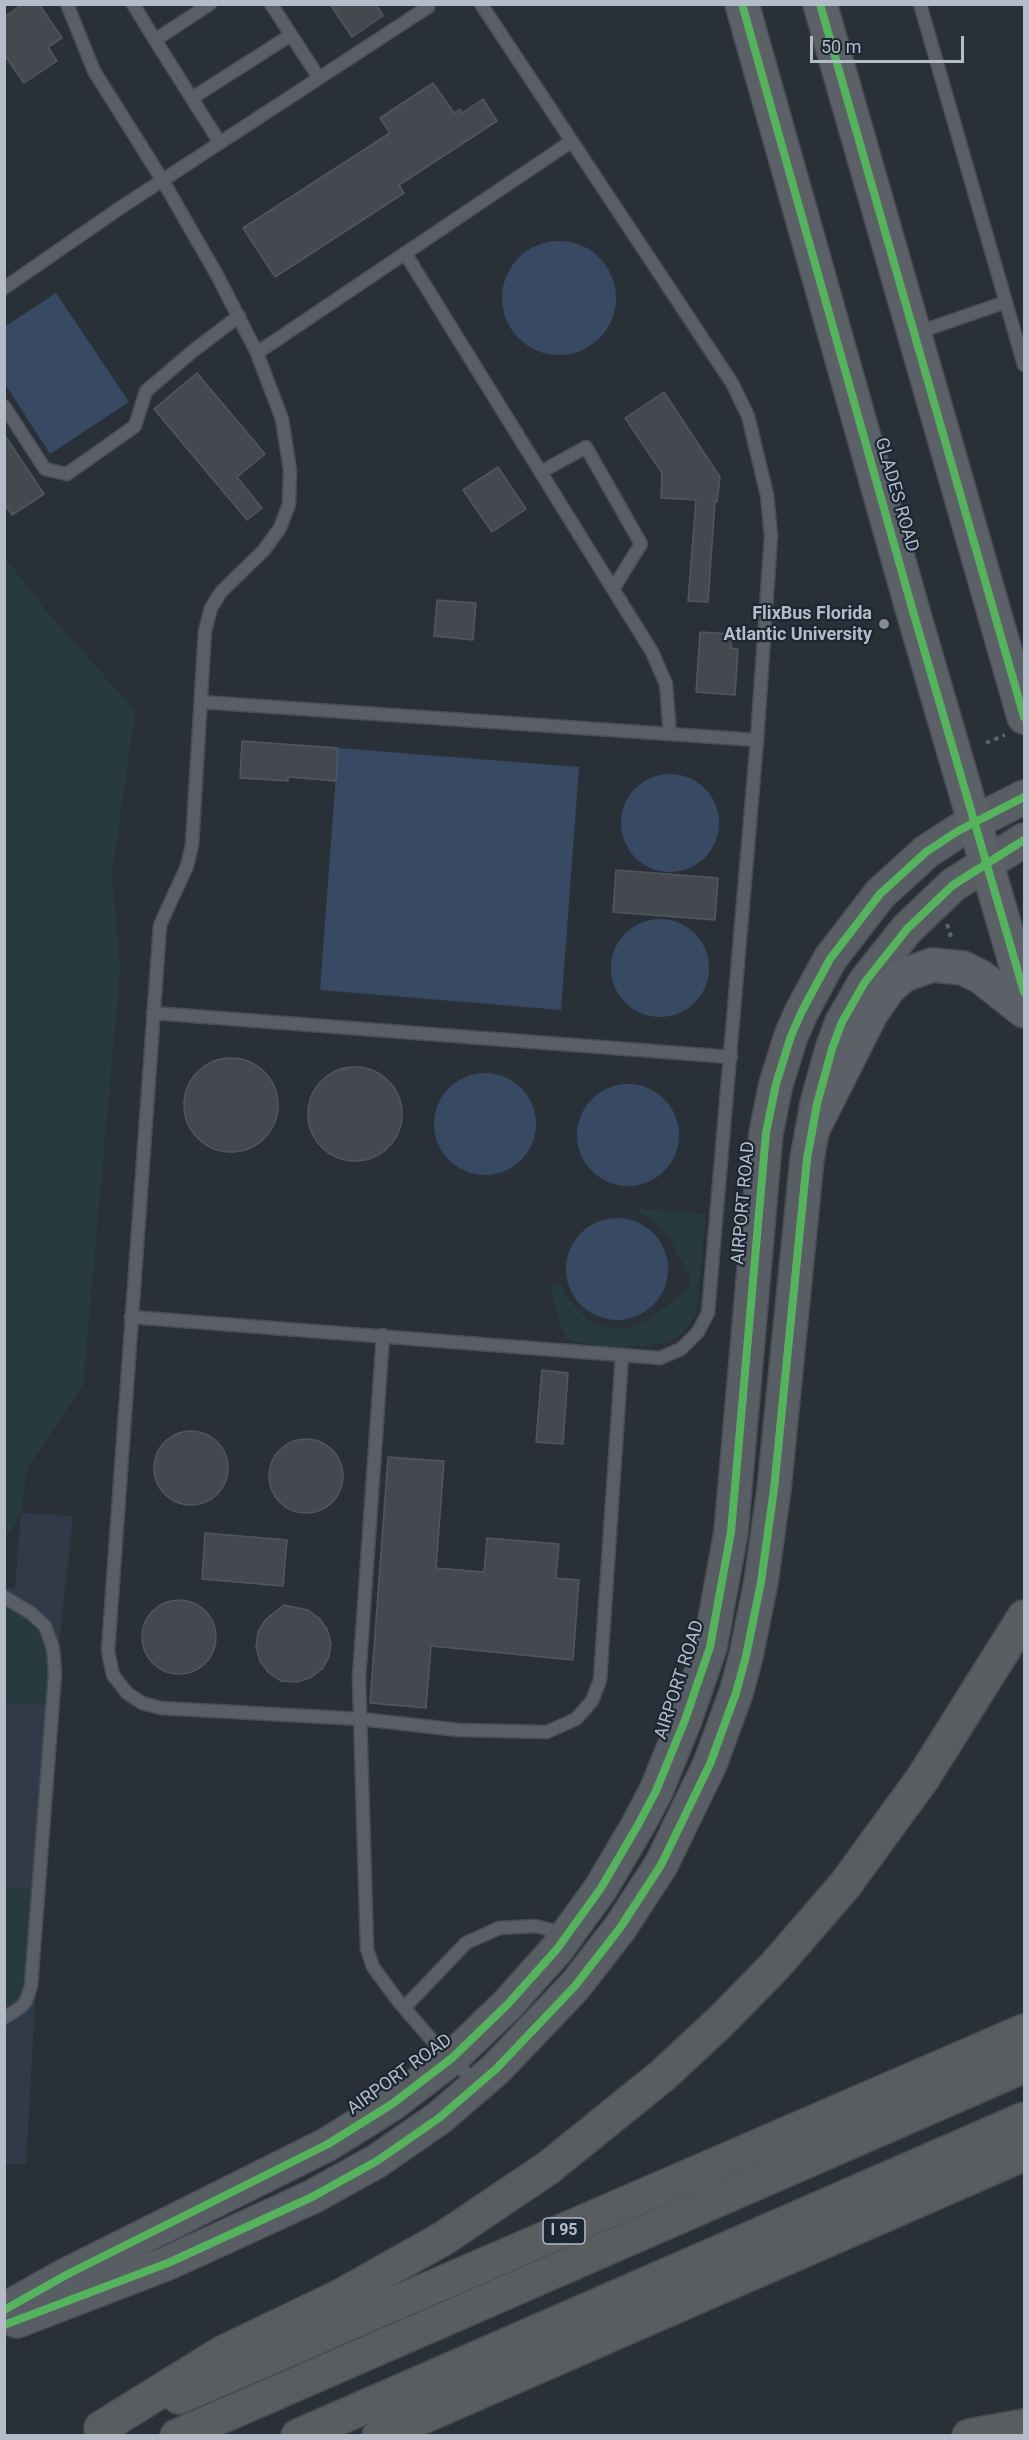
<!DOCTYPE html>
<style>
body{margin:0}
#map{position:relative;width:1029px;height:2440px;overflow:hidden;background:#2a3038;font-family:Roboto,sans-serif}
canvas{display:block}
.frame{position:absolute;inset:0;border:6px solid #b4bcc9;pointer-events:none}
.scale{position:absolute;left:810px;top:36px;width:154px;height:27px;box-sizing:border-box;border:3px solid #b4bcc9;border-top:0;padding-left:8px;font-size:18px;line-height:21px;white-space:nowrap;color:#b4bcc9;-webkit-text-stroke:4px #1d2633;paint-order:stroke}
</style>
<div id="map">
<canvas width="1029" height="2440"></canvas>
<div class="frame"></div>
<div class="scale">50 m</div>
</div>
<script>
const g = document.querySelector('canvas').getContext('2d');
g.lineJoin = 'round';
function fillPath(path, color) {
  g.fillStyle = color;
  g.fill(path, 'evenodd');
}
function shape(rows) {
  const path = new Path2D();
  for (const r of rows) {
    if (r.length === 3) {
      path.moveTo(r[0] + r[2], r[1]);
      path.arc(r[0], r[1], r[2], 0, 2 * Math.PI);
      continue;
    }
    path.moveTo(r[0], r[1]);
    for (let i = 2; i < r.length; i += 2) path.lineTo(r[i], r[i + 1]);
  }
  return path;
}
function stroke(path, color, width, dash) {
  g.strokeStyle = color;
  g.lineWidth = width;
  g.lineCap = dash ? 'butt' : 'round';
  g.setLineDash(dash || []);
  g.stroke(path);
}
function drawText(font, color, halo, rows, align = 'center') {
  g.font = font + ' Roboto,sans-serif';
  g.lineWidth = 4.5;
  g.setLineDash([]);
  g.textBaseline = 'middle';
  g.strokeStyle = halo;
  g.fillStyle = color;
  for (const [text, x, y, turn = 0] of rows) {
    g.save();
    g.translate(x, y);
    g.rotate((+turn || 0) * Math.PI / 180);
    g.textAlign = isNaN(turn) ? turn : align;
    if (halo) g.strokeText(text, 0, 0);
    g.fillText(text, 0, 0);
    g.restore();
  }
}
fillPath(shape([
 [21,1513,73,1516,52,1706,26,2164,4,2164,4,1588,15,1588]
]), '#313a48');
fillPath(shape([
 [4,556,44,608,135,711,112,874,120,970,83,1385,27,1469,21,1513,10,1532,4,1532],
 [634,1209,706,1214,696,1315,682,1334,662,1344,607,1348,569,1340,561,1328,550,1285,562,1283,567,1299,589,1321,604,1327,616,1328,630,1328,651,1318,688,1289,691,1284,691,1279,669,1237,656,1223],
 [4,1597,45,1626,52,1706,5,1703],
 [5,1887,33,1889,27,1984,20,2001,5,2014]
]), '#273a3e');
fillPath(shape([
 [559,298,57],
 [56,293,129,402,50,454,5,384,4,327],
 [338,748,579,767,561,1010,320,990],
 [670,823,49],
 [660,968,49],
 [485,1124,51],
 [628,1135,51],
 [617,1269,51]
]), '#384963');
const building = shape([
 [23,4,39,4,62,38,48,47,57,61,24,83,4,54,4,17,23,4],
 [330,4,376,4,383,16,352,37,330,4],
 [433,83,454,113,460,109,462,113,483,99,497,121,399,185,404,193,275,277,243,228,390,133,380,118,433,83],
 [197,373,265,454,237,477,262,508,247,520,154,409,197,373],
 [664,392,720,477,717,502,715,502,708,602,688,601,696,500,661,498,662,473,625,418,664,392],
 [4,434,44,494,12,515,4,503,4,434],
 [498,467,526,509,492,532,463,490,498,467],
 [437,600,476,603,473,640,434,636,437,600],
 [700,632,732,634,731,648,738,649,735,695,696,692,700,632],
 [242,741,338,748,336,781,288,777,288,781,240,778,242,741],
 [616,870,718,878,715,920,613,912,616,870],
 [231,1105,47],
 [355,1114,47],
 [542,1370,568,1373,563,1444,536,1442,542,1370],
 [191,1468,37],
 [306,1476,37],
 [388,1457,444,1461,436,1568,484,1572,487,1538,559,1544,556,1578,579,1580,573,1660,431,1646,426,1708,370,1703,388,1457],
 [205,1533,287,1540,283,1586,202,1579,205,1533],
 [179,1637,37],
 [284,1605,308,1610,319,1618,327,1629,331,1643,329,1657,322,1669,310,1678,296,1682,281,1681,269,1673,260,1661,256,1647,258,1632,266,1619,284,1605]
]);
fillPath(building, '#444950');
stroke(building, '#52575f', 1.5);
const lane = shape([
 [67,4,94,71,163,181,217,275,257,353,282,419,290,470,289,504,280,528,264,550,221,592,211,608,205,631,192,845,187,866,160,925,108,1651,113,1675,127,1693,142,1703,161,1708,361,1719,459,1730,547,1732,576,1719,592,1701,600,1680,622,1355],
 [133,4,155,40],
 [210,4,155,40,220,143],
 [271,4,319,78],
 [920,4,1024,365],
 [192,98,291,35],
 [405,253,652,652,666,684,670,734],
 [4,288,120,208,428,7,427,4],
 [916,333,1006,302],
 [257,353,572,141],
 [4,406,45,469,67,474,135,426,146,391,193,351,239,316],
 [541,472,586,447,641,544,613,589],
 [201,702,757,740],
 [153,1013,731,1057],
 [131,1317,660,1358,681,1349,698,1332,708,1313,757,740,771,536,767,495,748,416,732,383,481,4],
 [383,1335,359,1678,367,1949,373,1967,399,2002,431,2039,477,2084],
 [4,1597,31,1613,45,1626,53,1648,55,1673,31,1986,26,2001,21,2007,4,2018],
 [404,2008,466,1943,499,1928,535,1926,564,1933]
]);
const secondary = shape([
 [4,2310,68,2274,328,2144,392,2104,452,2058,507,2005,557,1949,601,1888,638,1825,656,1791,685,1720,710,1647,731,1532,766,1133,776,1084,791,1036,802,1011,830,959,880,894,926,852,958,831,1024,797],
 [17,2321,168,2263,312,2197,377,2161,439,2118,496,2069,575,1986,620,1928,661,1865,710,1764,736,1693,746,1656,761,1582,774,1489,807,1159,817,1104,832,1049,842,1022,865,982,907,929,953,885,1024,840]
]);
const primary = shape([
 [742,4,914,615,1024,992],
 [820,4,1024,717],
 [812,1131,872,1012,889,988,904,975,932,965,963,968,981,977,1024,1011]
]);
const highway = shape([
 [179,2397,1024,2031],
 [101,2428,222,2353,341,2296,444,2238,548,2168,663,2075,720,2022,774,1967,845,1885,923,1778,1024,1617],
 [177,2436,1024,2066],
 [298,2436,1024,2119],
 [379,2436,1024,2154],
 [969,2436,1024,2426]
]);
stroke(lane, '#484c53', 15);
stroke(secondary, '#484c53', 36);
stroke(primary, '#484c55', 36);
stroke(highway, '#474c53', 36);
stroke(shape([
 [986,743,1005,735],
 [947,924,952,940]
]), '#5d636a', 4, [4.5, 4.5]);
stroke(lane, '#5a5e66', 12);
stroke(secondary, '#595d64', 33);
stroke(primary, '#5c6168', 33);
stroke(highway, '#5a5d60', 33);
stroke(shape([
 [742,4,914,615,1024,992],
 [820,4,1024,717],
 [4,2310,68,2274,328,2144,392,2104,452,2058,507,2005,557,1949,601,1888,638,1825,656,1791,685,1720,710,1647,731,1532,766,1133,776,1084,791,1036,802,1011,830,959,880,894,926,852,958,831,1024,797],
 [4,2325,168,2263,312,2197,377,2161,439,2118,496,2069,575,1986,620,1928,661,1865,710,1764,736,1693,746,1656,761,1582,774,1489,807,1159,817,1104,832,1049,842,1022,865,982,907,929,953,885,1024,840]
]), '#56b35d', 8);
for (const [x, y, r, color] of [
 [884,624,6,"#848b96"]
]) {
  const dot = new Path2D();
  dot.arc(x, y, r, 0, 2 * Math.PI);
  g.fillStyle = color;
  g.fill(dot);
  stroke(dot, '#1d2633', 2);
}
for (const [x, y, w] of [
 [564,2231,42]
]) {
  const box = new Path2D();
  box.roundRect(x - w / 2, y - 13, w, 26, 4.5);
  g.fillStyle = '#1d2633';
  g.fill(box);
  stroke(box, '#b4bcc9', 1.5);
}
drawText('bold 16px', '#b4bcc9', null, [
 ["I 95",564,2231]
]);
drawText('18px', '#b4bcc9', '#1d2633', [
 ["GLADES ROAD",896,495,74],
 ["AIRPORT ROAD",744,1203,-85],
 ["AIRPORT ROAD",680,1680,-72],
 ["AIRPORT ROAD",400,2075,-36]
]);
drawText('bold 18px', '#b4bcc9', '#1d2633', [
 ["FlixBus Florida",872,614],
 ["Atlantic University",872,635]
], 'right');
</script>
